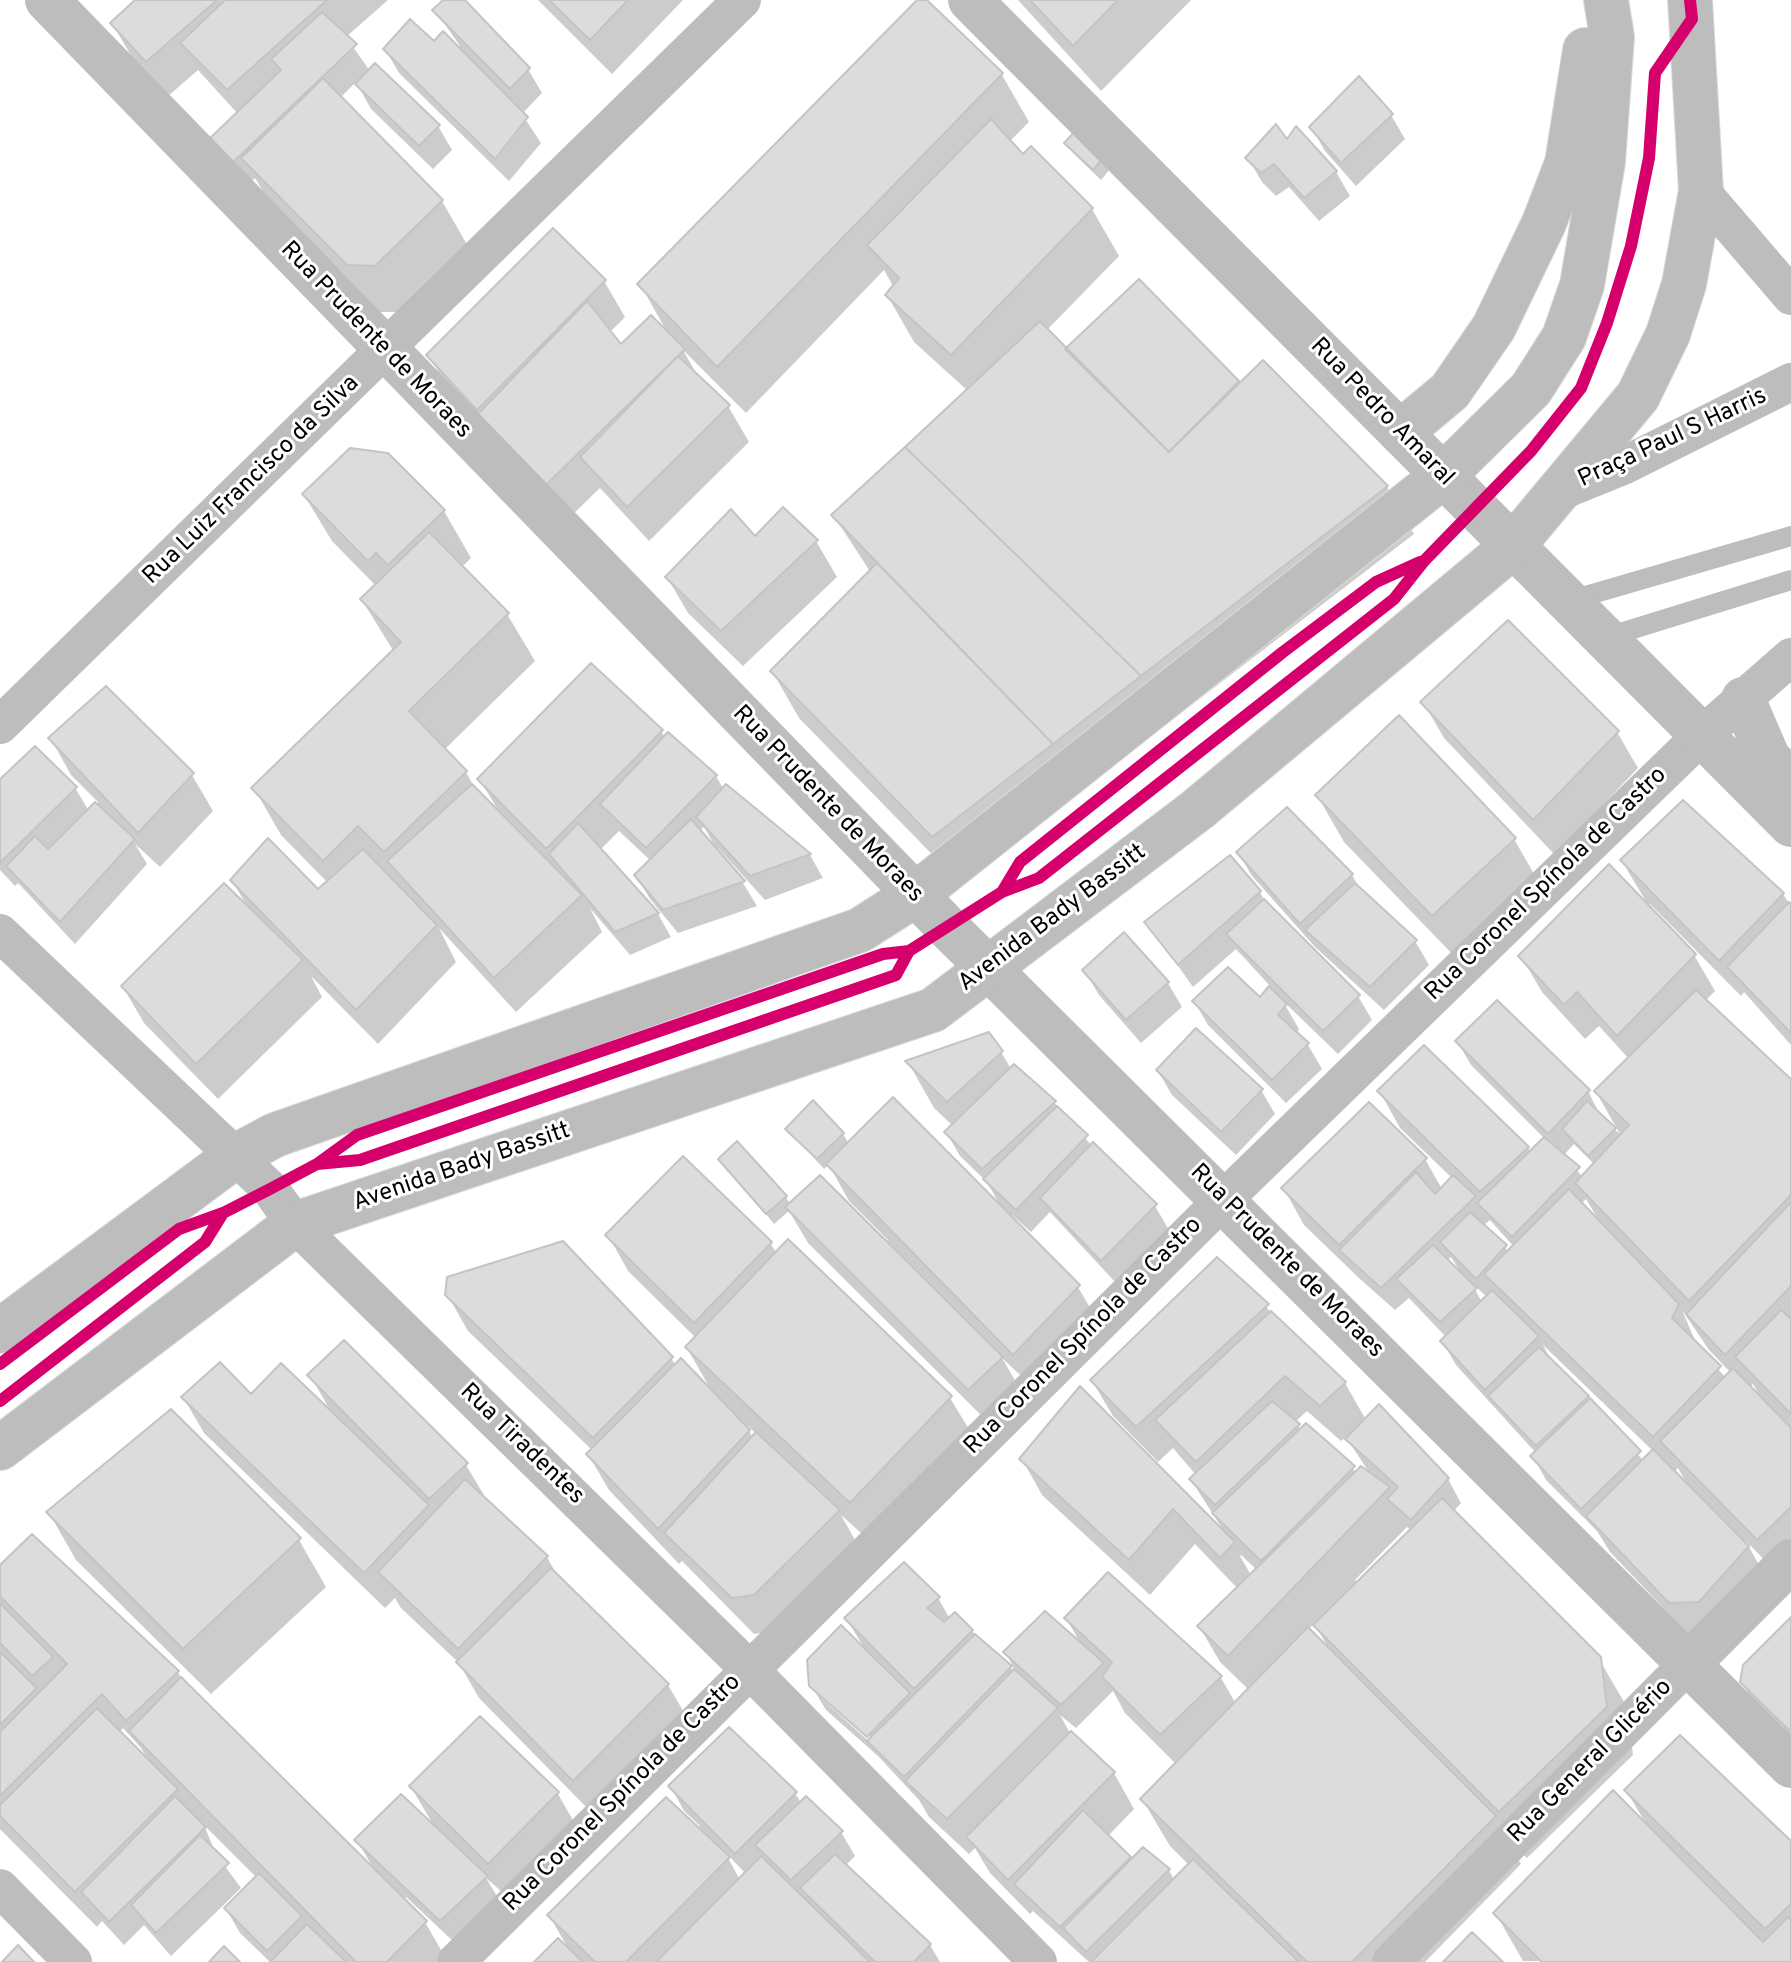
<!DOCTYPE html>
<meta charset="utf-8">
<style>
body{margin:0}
canvas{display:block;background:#fff}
</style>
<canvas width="1791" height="1962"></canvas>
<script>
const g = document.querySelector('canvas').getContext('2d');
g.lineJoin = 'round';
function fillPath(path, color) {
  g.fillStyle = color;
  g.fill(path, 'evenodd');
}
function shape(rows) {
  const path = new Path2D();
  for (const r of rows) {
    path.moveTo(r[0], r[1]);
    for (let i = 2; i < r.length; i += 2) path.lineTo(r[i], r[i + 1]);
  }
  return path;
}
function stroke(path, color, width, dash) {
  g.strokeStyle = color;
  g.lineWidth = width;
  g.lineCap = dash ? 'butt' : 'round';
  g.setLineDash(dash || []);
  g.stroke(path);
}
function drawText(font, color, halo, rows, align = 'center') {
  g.font = font + ' Overpass,sans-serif';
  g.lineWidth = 6;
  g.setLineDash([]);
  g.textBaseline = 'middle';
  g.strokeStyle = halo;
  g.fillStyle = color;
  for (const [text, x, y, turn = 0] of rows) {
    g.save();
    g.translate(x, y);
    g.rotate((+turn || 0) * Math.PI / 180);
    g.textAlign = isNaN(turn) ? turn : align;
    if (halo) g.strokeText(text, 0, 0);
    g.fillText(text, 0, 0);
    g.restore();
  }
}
fillPath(shape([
 [137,0,388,0,346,37,370,71,438,126,452,150,433,169,371,109,356,82,340,98,442,201,469,248,403,312,376,312,271,205,255,178,245,188,223,166,238,114,198,70,167,97,133,59,112,23],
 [446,0,463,0,528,69,542,93,522,114,541,143,509,181,399,73,385,49,434,43,457,49,460,46,435,10],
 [538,0,683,0,612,74],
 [920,0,1002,75,1029,122,1009,142,1023,157,1092,209,1119,256,1046,331,1065,352,1139,282,1239,384,1263,363,1387,487,1414,534,960,883,799,718,772,671,871,573,834,516,968,391,914,342,887,295,894,288,884,270,746,413,683,350,700,380,728,406,749,442,649,541,600,488,568,519,449,391,429,355,604,281,625,317,610,332,621,347,667,332,640,284],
 [1018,0,1191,0,1101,91],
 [1391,115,1405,139,1356,186,1325,151,1311,127],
 [1296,129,1336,172,1350,196,1319,221,1289,187,1276,196,1262,182,1248,158,1287,142],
 [1067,143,1113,165,1101,180,1074,154],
 [387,455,444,511,471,558,461,568,507,614,535,661,444,750,466,772,477,792,498,810,480,780,661,731,665,738,668,735,716,776,724,790,726,787,810,855,823,878,765,900,718,848,716,851,743,883,757,906,678,933,650,899,636,875,651,861,619,831,600,850,658,914,671,937,630,955,590,908,602,932,516,1012,439,928,456,962,378,1044,311,976,322,997,218,1099,144,1023,123,987,248,908,232,880,318,892,328,883,281,835,254,788,394,652,362,600,376,586,332,541,304,495],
 [704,827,716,848,699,831],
 [754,539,816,541,837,577,743,666,688,613,667,577],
 [1423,702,1617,732,1638,768,1555,855,1444,738],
 [51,739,192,775,213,811,160,867,135,844,147,864,75,944,18,883,15,886,0,870,0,782,75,788,89,811,98,802,71,775],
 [1317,795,1514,839,1541,886,1460,962,1344,842],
 [1683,802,1783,894,1791,906,1791,1045,1744,992,1741,996,1650,904,1647,906,1694,955,1715,991,1705,1001,1791,1081,1791,1563,1779,1575,1746,1541,1769,1584,1692,1638,1610,1552,1597,1531,1546,1480,1533,1456,1536,1453,1456,1365,1442,1341,1446,1337,1409,1298,1395,1310,1360,1279,1304,1225,1284,1189,1425,1159,1442,1189,1453,1179,1400,1128,1380,1092,1528,1148,1531,1153,1545,1139,1471,1065,1457,1041,1588,1091,1601,1117,1620,1134,1596,1092,1629,1059,1599,1026,1585,1039,1542,992,1521,956,1648,905,1622,861],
 [1574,1144,1595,1165,1583,1177,1563,1156],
 [1586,1199,1599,1221,1581,1204],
 [1490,1220,1514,1247,1509,1252,1483,1226],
 [1451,1257,1461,1273,1447,1261],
 [1474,1285,1487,1297,1482,1302,1473,1286],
 [1682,1310,1709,1350,1731,1373,1726,1378,1697,1345],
 [1543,1345,1654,1452,1644,1461,1552,1362],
 [1753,1384,1760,1397,1749,1388],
 [1678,1468,1687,1484,1674,1472],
 [1238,852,1352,875,1361,891,1415,941,1429,965,1384,1010,1315,947,1252,876],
 [1260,892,1267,905,1358,996,1372,1020,1338,1054,1282,1000,1299,1029,1296,1034,1308,1045,1322,1069,1286,1103,1208,1025,1194,1001,1260,1000,1271,987,1236,949,1193,987,1147,922],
 [1124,935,1168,983,1182,1007,1141,1043,1099,995,1085,971],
 [1001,1052,1011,1069,1054,1102,1092,1146,1155,1206,1169,1230,1116,1283,1050,1212,1031,1232,1012,1215,1010,1218,1078,1287,1099,1323,1035,1389,1002,1358,1023,1394,990,1424,808,1243,789,1211,774,1224,721,1160,786,1197,790,1204,885,1243,888,1240,849,1201,829,1165,824,1169,788,1129,843,1134,849,1144,1001,1207,987,1182,960,1156,946,1132,953,1126,934,1108,908,1062],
 [1158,1071,1261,1090,1275,1114,1236,1155,1172,1095],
 [683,1159,771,1244,777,1254,950,1398,978,1444,878,1548,841,1515,859,1547,775,1631,754,1634,682,1561,679,1564,609,1490,588,1454,592,1450,468,1331,447,1294,671,1358,676,1366,711,1390,687,1348,696,1338,628,1271,608,1235],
 [747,1425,756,1434,753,1438,746,1426],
 [1217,1260,1345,1383,1366,1420,1448,1479,1461,1503,1453,1512,1599,1659,1627,1707,1633,1755,1527,1858,1507,1840,1521,1864,1425,1962,1089,1962,1033,1911,1030,1914,990,1873,975,1848,969,1854,929,1817,919,1800,878,1756,826,1710,811,1685,864,1648,846,1618,938,1598,950,1619,955,1615,1017,1674,1006,1653,1082,1646,1066,1618,1108,1575,1221,1678,1236,1704,1249,1690,1220,1662,1199,1626,1238,1589,1195,1544,1150,1595,1042,1495,1022,1459,1080,1389,1227,1536,1191,1480,1196,1475,1173,1448,1158,1462,1113,1416,1092,1381],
 [1307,1411,1341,1441,1346,1437,1370,1474,1356,1472,1306,1425,1301,1430,1295,1422],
 [1407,1527,1411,1530,1358,1583,1355,1580],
 [1241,1555,1257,1570,1251,1575,1240,1556],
 [1314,1623,1329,1649,1308,1630],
 [1113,1691,1125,1713,1176,1764,1142,1799,1170,1846,1189,1865,1174,1880,1169,1870,1132,1861,1107,1837,1134,1809,1114,1773,1070,1733,1060,1715,1076,1728],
 [821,1693,876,1742,873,1745,821,1698],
 [344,1343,466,1465,487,1500,547,1557,559,1579,668,1685,689,1721,595,1816,479,1698,459,1663,401,1608,395,1598,385,1608,204,1433,183,1397,251,1397,331,1412,310,1375],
 [49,1513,299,1540,326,1587,211,1694,76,1560],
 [32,1537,178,1672,184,1683,373,1868,357,1840,434,1826,411,1787,558,1794,578,1829,510,1899,486,1878,500,1901,455,1943,406,1897,403,1900,425,1922,448,1962,270,1962,240,1933,226,1909,257,1878,204,1825,216,1854,241,1888,171,1956,144,1925,124,1945,102,1921,97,1927,0,1829,0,1567],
 [123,1728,141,1748,149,1761,119,1733],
 [1791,1620,1791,1746,1763,1718,1742,1682],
 [671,1787,795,1793,801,1803,841,1832,855,1856,845,1866,930,1945,940,1962,537,1962,569,1950,549,1915,700,1826,684,1811],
 [728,1855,746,1874,740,1880,727,1856],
 [1626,1790,1791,1843,1791,1962,1523,1961,1496,1914,1646,1824]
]), '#0003');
const building = shape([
 [135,0,217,0,146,62,110,23,135,0],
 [225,0,327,0,227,90,180,43,225,0],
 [443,0,465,0,530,68,510,89,432,10,443,0],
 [549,0,628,0,590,40,549,0],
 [917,0,927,0,1003,73,717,367,637,284,917,0],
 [1030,0,1118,0,1073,46,1030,0],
 [322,12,357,44,230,165,207,141,281,70,271,59,322,12],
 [410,19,434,41,443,31,528,117,495,159,383,49,410,19],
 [375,63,440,125,419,146,355,84,375,63],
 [1359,76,1393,114,1341,163,1309,127,1359,76],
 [323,78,443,200,375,266,347,265,241,158,323,78],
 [991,119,1023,154,1031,146,1093,208,951,355,885,295,899,278,867,245,991,119],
 [1276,124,1287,139,1296,126,1337,171,1304,198,1274,164,1261,173,1245,158,1276,124],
 [1079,127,1108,152,1093,170,1064,143,1079,127],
 [553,228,606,280,477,410,426,355,553,228],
 [1139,279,1239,381,1169,452,1065,349,1139,279],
 [587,301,621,344,651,315,685,349,546,485,478,414,587,301],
 [1040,321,1169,452,1263,360,1388,486,1141,676,905,447,1040,321],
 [678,356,730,405,627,507,580,457,678,356],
 [905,447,1141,676,1053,744,831,515,905,447],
 [350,448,388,453,445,510,388,565,376,553,368,561,302,494,350,448],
 [783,507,818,540,721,631,665,577,731,509,755,536,783,507],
 [429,532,509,613,409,711,467,771,384,852,358,826,323,861,251,788,401,642,360,599,429,532],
 [877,563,1053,744,932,837,770,671,877,563],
 [1508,620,1619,731,1533,820,1420,702,1508,620],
 [591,663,663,730,546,849,477,779,591,663],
 [106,686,194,773,138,833,48,738,106,686],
 [1399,715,1516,838,1432,916,1315,795,1399,715],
 [668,732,717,775,646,848,600,804,668,732],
 [35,746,77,787,0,863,0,779,35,746],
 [472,784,582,895,494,978,387,861,472,784],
 [726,784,811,854,750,876,696,817,726,784],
 [1683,800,1784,893,1719,961,1620,860,1683,800],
 [95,802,135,839,60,922,6,866,35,836,48,849,95,802],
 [1287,807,1353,874,1300,924,1236,852,1287,807],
 [691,819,745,881,663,910,634,875,691,819],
 [578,823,659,913,615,932,549,854,578,823],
 [268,838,318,889,363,849,437,925,356,1010,230,880,268,838],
 [1230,855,1261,891,1178,965,1144,922,1230,855],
 [1609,864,1696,954,1617,1036,1577,992,1564,1005,1518,956,1609,864],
 [224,883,303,960,196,1064,121,986,224,883],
 [1355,883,1417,940,1370,987,1305,930,1355,883],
 [1264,899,1360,995,1323,1031,1226,934,1264,899],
 [1789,902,1791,904,1791,1033,1727,967,1789,902],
 [1124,932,1169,982,1126,1020,1082,970,1124,932],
 [1228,967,1260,997,1269,986,1287,1004,1278,1015,1309,1043,1272,1080,1192,1001,1228,967],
 [1696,990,1791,1079,1791,1195,1689,1301,1575,1183,1629,1125,1594,1091,1696,990],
 [1497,1000,1590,1090,1548,1134,1455,1041,1497,1000],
 [1196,1028,1263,1089,1221,1132,1156,1070,1196,1028],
 [989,1032,1003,1051,947,1102,905,1061,989,1032],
 [1424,1045,1529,1147,1480,1192,1377,1091,1424,1045],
 [1014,1064,1056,1101,982,1169,944,1132,1014,1064],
 [893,1097,1080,1285,1013,1355,826,1164,893,1097],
 [813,1100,844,1133,817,1159,785,1129,813,1100],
 [1587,1101,1616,1128,1588,1156,1562,1129,1587,1101],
 [1369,1102,1427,1158,1339,1245,1281,1188,1369,1102],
 [1057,1106,1088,1135,1016,1210,983,1179,1057,1106],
 [1544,1137,1580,1167,1512,1237,1477,1203,1544,1137],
 [737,1141,787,1196,766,1214,718,1159,737,1141],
 [1093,1142,1157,1204,1101,1261,1040,1198,1093,1142],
 [683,1156,772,1242,694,1323,605,1235,683,1156],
 [1416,1172,1435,1194,1453,1175,1476,1196,1381,1288,1339,1250,1416,1172],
 [820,1175,1003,1357,968,1390,785,1207,820,1175],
 [1569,1189,1679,1304,1672,1318,1721,1366,1653,1437,1484,1274,1569,1189],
 [1791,1202,1791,1286,1725,1355,1686,1314,1791,1202],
 [1470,1212,1507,1245,1476,1279,1440,1242,1470,1212],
 [788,1239,952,1396,850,1503,685,1347,788,1239],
 [563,1241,673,1357,593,1438,445,1295,447,1277,563,1241],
 [1433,1245,1477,1288,1440,1322,1396,1279,1433,1245],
 [1217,1257,1269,1304,1136,1427,1090,1380,1217,1257],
 [1492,1290,1539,1336,1485,1390,1440,1341,1492,1290],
 [1781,1310,1791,1319,1791,1414,1735,1357,1781,1310],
 [1271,1311,1346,1382,1320,1406,1285,1376,1196,1462,1155,1420,1271,1311],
 [344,1340,468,1463,429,1499,307,1375,344,1340],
 [1539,1347,1589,1396,1536,1446,1488,1396,1539,1347],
 [681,1358,750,1430,658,1529,586,1454,681,1358],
 [220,1362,251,1394,281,1363,429,1505,364,1573,181,1397,220,1362],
 [1733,1368,1791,1428,1791,1507,1757,1540,1660,1441,1733,1368],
 [1080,1386,1235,1542,1220,1558,1173,1509,1129,1560,1019,1459,1080,1386],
 [1590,1398,1641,1451,1581,1509,1530,1456,1590,1398],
 [1272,1401,1300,1424,1215,1505,1189,1479,1272,1401],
 [1379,1404,1449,1478,1411,1520,1387,1499,1398,1487,1345,1439,1379,1404],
 [171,1409,301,1538,183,1649,46,1512,171,1409],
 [1306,1423,1355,1466,1261,1561,1212,1513,1306,1423],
 [756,1432,840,1510,754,1595,732,1598,664,1533,756,1432],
 [1653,1449,1749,1546,1699,1602,1669,1603,1586,1516,1653,1449],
 [1361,1466,1390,1487,1228,1656,1197,1626,1361,1466],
 [465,1479,548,1556,458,1649,378,1572,465,1479],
 [1442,1498,1601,1657,1607,1707,1499,1812,1313,1625,1442,1498],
 [32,1534,179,1671,126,1721,102,1694,0,1796,0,1732,67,1664,0,1596,0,1565,32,1534],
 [904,1562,940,1597,927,1608,944,1622,955,1612,973,1630,914,1689,844,1618,904,1562],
 [551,1568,669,1684,573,1781,456,1662,551,1568],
 [1108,1572,1222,1676,1160,1735,1102,1677,1112,1662,1064,1618,1108,1572],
 [0,1603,53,1657,32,1676,0,1643,0,1603],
 [1045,1611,1104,1663,1061,1705,1003,1652,1045,1611],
 [1791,1617,1791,1732,1740,1682,1743,1665,1791,1617],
 [841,1625,910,1693,867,1737,809,1686,807,1660,841,1625],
 [1308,1627,1496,1816,1352,1962,1307,1962,1140,1799,1308,1627],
 [975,1634,1012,1666,904,1777,867,1741,975,1634],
 [0,1652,37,1688,0,1725,0,1652],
 [1014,1669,1058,1708,947,1819,905,1781,1014,1669],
 [181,1677,427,1921,387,1962,356,1962,129,1731,181,1677],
 [97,1708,178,1789,75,1892,0,1816,0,1805,97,1708],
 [480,1716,559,1792,488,1864,409,1786,480,1716],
 [729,1727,797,1792,735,1854,668,1786,729,1727],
 [1071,1731,1115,1772,1008,1880,966,1837,1071,1731],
 [1680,1735,1791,1841,1791,1904,1765,1929,1624,1790,1680,1735],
 [1613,1790,1763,1942,1788,1917,1791,1920,1791,1962,1542,1962,1493,1913,1613,1790],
 [401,1794,488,1876,440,1921,354,1840,401,1794],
 [175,1796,206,1827,109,1922,81,1892,175,1796],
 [806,1796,843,1831,791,1880,755,1845,806,1796],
 [666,1797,730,1857,626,1962,595,1962,547,1915,666,1797],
 [1083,1810,1131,1857,1060,1927,1014,1884,1083,1810],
 [200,1835,229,1863,156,1933,131,1905,200,1835],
 [1143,1847,1170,1869,1086,1952,1063,1928,1143,1847],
 [835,1854,931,1944,914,1962,875,1962,800,1888,835,1854],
 [761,1856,870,1962,656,1962,761,1856],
 [1193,1859,1299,1962,1091,1962,1193,1859],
 [259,1873,302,1916,267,1951,224,1908,259,1873],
 [307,1924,346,1962,270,1962,307,1924],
 [1472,1932,1503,1962,1443,1962,1472,1932],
 [558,1938,583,1962,534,1962,558,1938],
 [18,1945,34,1962,2,1962,18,1945],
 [224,1946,240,1962,209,1962,224,1946]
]);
fillPath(building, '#dcdcdc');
stroke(building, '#c4c4c4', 2);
const primary = shape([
 [1401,432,1450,391,1494,327,1544,223,1567,163,1585,50],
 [0,1331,234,1157,275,1135,860,930,915,895,1443,476,1531,389,1564,337,1582,285,1603,162,1612,37,1606,0],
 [0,1448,295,1224,933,1010,1197,810,1512,547,1638,396,1668,334,1684,284,1701,191,1690,0]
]);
stroke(primary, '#dbdbdb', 46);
stroke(shape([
 [1568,601,1791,536],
 [1604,638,1791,580]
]), '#bdbdbd', 20);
stroke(shape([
 [1701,191,1791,296],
 [1554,494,1623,466,1791,382],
 [0,725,742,0],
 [0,933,270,1189,295,1224,748,1668,1038,1962],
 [0,1888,73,1962],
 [456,1962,1224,1199,1702,735,1791,657],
 [1391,1962,1689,1663]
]), '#bdbdbd', 38);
stroke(shape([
 [47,0,947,927,1791,1766],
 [970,0,1791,825],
 [1743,699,1769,759,1791,780],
 [1689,1663,1791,1561]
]), '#bdbdbd', 44);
stroke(primary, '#bdbdbd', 44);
stroke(shape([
 [1002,892,1020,862,1283,652,1376,582,1420,562],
 [317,1164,360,1160,896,975,909,951,1002,892,1039,878,1394,599,1424,561,1531,451,1581,388,1607,323,1631,246,1649,158,1655,73,1692,19,1690,0],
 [0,1364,179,1229,223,1213,270,1189,317,1164,357,1135,883,954,909,951],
 [0,1401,205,1242,223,1213]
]), '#d6006c', 12);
drawText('24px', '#000', '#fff', [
 ["Rua Prudente de Moraes",375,341,46],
 ["Rua Pedro Amaral",1381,413,46],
 ["Praça Paul S Harris",1673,439,-25],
 ["Rua Luiz Francisco da Silva",252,481,-44],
 ["Rua Prudente de Moraes",827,805,46],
 ["Rua Coronel Spínola de Castro",1547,885,-44],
 ["Avenida Bady Bassitt",1053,919,-37],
 ["Avenida Bady Bassitt",462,1168,-19],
 ["Rua Prudente de Moraes",1286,1262,45],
 ["Rua Coronel Spínola de Castro",1084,1337,-45],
 ["Rua Tiradentes",521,1445,44],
 ["Rua General Glicério",1591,1762,-45],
 ["Rua Coronel Spínola de Castro",623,1794,-45]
]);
</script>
